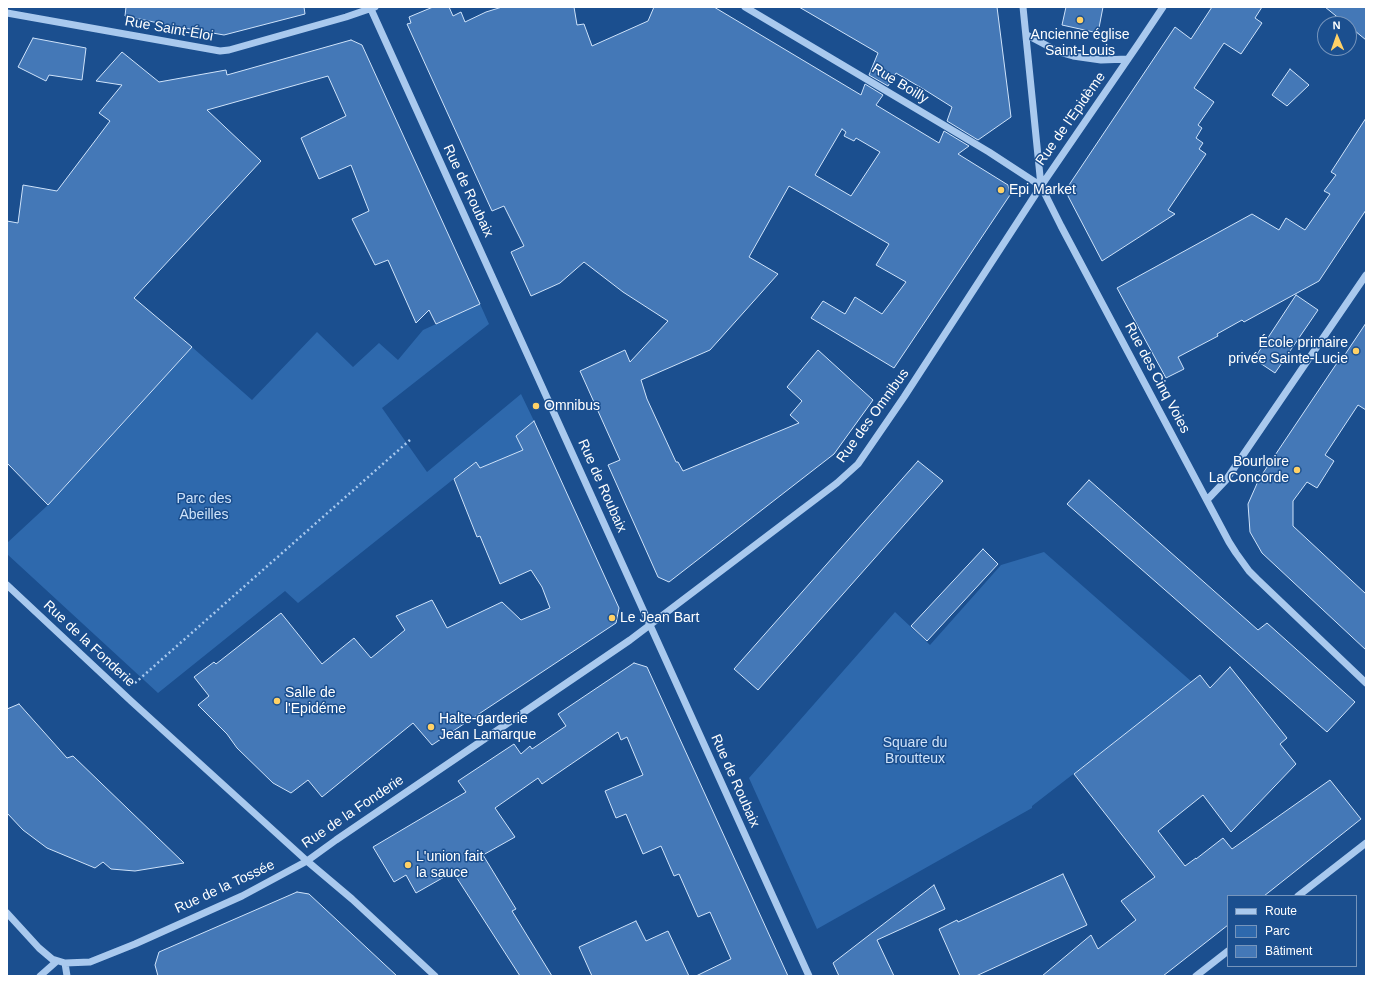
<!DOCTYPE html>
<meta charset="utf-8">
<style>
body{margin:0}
#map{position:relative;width:1373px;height:983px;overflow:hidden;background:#1b4f8f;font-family:Arial,sans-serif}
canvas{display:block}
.frame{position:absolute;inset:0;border:8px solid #fff;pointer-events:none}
.legend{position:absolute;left:1227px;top:895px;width:130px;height:72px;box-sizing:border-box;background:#1b4f8f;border:1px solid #7695bc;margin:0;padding:5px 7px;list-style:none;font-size:12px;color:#fff}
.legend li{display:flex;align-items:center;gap:8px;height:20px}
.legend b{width:20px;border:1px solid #7695bc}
.north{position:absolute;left:1317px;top:16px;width:40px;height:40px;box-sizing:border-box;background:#1b4f8f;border:1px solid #7695bc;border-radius:50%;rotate:358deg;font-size:11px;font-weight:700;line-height:16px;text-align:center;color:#fff}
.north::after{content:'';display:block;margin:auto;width:14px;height:18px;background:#ffd166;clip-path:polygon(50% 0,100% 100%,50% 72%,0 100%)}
</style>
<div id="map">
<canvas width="1373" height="983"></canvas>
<div class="frame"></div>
<ul class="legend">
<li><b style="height:5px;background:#a9c9ee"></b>Route</li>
<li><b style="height:11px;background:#2e69ad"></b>Parc</li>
<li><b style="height:11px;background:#4478b7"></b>Bâtiment</li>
</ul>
<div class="north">N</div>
</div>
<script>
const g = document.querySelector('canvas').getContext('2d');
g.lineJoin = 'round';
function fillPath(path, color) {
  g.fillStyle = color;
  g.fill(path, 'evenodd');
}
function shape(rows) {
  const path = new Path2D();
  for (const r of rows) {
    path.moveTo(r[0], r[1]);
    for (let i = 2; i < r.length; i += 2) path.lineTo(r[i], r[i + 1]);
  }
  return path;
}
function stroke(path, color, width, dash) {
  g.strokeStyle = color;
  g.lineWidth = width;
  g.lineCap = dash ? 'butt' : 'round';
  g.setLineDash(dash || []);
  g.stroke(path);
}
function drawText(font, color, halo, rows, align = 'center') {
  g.font = font + ' Arial,sans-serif';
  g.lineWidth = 3;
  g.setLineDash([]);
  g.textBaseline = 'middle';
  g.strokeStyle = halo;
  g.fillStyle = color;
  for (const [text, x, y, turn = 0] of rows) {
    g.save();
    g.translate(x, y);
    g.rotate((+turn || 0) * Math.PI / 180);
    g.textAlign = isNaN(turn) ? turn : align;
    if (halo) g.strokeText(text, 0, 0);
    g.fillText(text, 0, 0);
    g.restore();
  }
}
fillPath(shape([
 [480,304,489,324,382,408,427,472,521,394,534,421,516,436,523,450,480,468,475,462,298,603,285,591,158,693,7,554,7,543,48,505,192,347,252,400,317,332,353,367,379,343,398,360,423,330],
 [1044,552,1192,682,1032,806,1032,808,817,929,749,778,895,612,930,645,1001,565]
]), '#2e69ad');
const building = shape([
 [126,7,304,7,305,14,224,35,173,26,125,16,126,7],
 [433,7,449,7,453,16,461,12,465,22,486,12,502,7,574,7,577,25,584,24,592,46,648,21,654,7,714,7,861,95,865,84,883,95,876,105,939,143,944,131,969,146,958,154,1008,185,1010,195,894,368,811,318,823,301,845,314,855,297,882,314,906,282,876,265,889,244,789,186,749,257,778,274,710,350,641,380,647,399,676,462,678,462,683,471,799,423,790,415,802,401,787,387,818,350,873,400,834,454,669,582,658,577,608,465,620,460,580,371,625,350,630,362,668,321,623,292,584,262,560,283,531,296,511,252,524,246,504,206,492,211,407,24,411,23,409,17,433,7],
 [842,129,846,132,844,136,854,141,856,138,880,152,851,196,815,175,842,129],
 [799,7,997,7,1011,117,978,140,947,121,952,107,925,90,896,73,888,86,869,75,878,53,799,7],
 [1066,7,1103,7,1098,33,1062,25,1066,7],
 [1212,7,1262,7,1255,18,1262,23,1241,54,1224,43,1194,88,1214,102,1198,125,1202,128,1196,138,1203,143,1199,149,1206,154,1168,210,1175,214,1102,261,1068,196,1069,185,1175,27,1191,39,1212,7],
 [1325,7,1366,7,1366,40,1349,26,1349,24,1346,24,1325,7],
 [33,38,86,48,82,80,49,75,46,81,18,67,33,38],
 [351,40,362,45,480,304,436,324,429,310,416,323,388,260,375,265,352,219,369,211,351,165,319,179,301,138,346,116,328,76,207,110,261,161,134,298,192,347,48,505,7,463,7,221,18,223,23,185,57,191,110,121,99,113,122,85,96,81,122,52,159,82,226,70,227,75,351,40],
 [1290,69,1309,85,1287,106,1272,95,1290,69],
 [1366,118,1366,210,1319,281,1244,322,1242,320,1217,334,1218,336,1178,357,1184,369,1166,378,1117,288,1252,214,1279,230,1286,218,1305,230,1330,194,1324,191,1336,175,1331,172,1366,118],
 [1296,295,1318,310,1275,373,1254,359,1296,295],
 [1366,323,1366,410,1358,405,1325,455,1334,461,1317,488,1307,482,1293,501,1293,526,1366,594,1366,650,1262,553,1250,532,1248,504,1259,479,1341,357,1342,359,1366,323],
 [534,421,619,608,616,623,432,745,413,723,322,797,308,780,291,793,273,783,237,748,227,734,198,705,209,696,194,677,214,662,216,664,281,613,322,664,354,638,371,658,405,630,396,616,432,600,447,628,502,602,521,620,550,608,542,587,531,570,500,584,480,536,477,537,454,479,476,462,480,468,523,450,516,436,534,421],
 [918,461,943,481,758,690,734,669,918,461],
 [1089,480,1258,630,1267,623,1355,702,1327,732,1067,504,1089,480],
 [983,549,998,564,927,641,911,626,983,549],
 [634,663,647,667,788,976,696,976,731,959,710,912,698,917,679,874,674,876,661,846,643,854,626,814,616,818,605,791,643,775,627,737,621,740,618,732,542,784,538,778,495,808,515,837,483,855,516,909,512,911,552,976,520,976,453,872,416,893,406,875,394,882,373,847,466,792,458,781,514,744,521,754,530,746,532,749,566,726,558,714,634,663],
 [1230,667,1287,738,1280,744,1296,764,1231,832,1203,795,1158,831,1185,866,1196,858,1196,859,1223,838,1232,849,1330,780,1361,819,1264,896,1228,896,1228,925,1163,976,1042,976,1091,935,1098,949,1136,920,1121,901,1155,877,1074,774,1200,675,1210,688,1230,667],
 [19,704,67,758,73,756,184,863,135,871,111,869,103,862,95,868,47,848,23,830,7,813,7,709,19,704],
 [1063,874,1087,925,976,976,960,976,939,929,957,920,958,922,1063,874],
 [934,885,945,909,877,940,894,976,839,976,833,963,934,885],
 [297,892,309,894,397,976,158,976,155,965,159,952,297,892],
 [636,921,646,941,668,931,689,976,592,976,579,947,636,921]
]);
fillPath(building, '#4478b7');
stroke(building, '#cfe3fa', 1);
stroke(shape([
 [135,683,410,440]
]), '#a9c9ee', 2.5, [2, 3]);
stroke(shape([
 [370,7,809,976],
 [745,7,989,152,1041,186],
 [1023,7,1041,186,1061,226,1229,542,1236,553,1249,571,1257,579,1366,683],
 [7,13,220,51,229,50,346,17,375,7],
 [1027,35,1059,52,1073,56,1101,60,1128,59],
 [1207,500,1226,480,1366,275],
 [7,585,131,701,307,861,336,840,630,640,837,483,858,464,904,397,1041,186,1139,43,1163,7],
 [1298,896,1366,843],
 [7,913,39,948,52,959,65,963,90,962,135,944,242,896,307,861,352,899,435,976],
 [65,963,67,976],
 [40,976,57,961],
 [1196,976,1228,951]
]), '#a9c9ee', 7);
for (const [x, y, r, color] of [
 [1080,20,4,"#ffd166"],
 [1001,190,4,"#ffd166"],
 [1356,351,4,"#ffd166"],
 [536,406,4,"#ffd166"],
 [1297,470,4,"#ffd166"],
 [612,618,4,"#ffd166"],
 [277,701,4,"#ffd166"],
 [431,727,4,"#ffd166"],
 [408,865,4,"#ffd166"]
]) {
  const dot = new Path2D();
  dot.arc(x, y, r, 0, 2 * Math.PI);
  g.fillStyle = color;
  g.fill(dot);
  stroke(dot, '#1b4f8f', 1.5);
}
drawText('14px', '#fff', '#1b4f8f', [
 ["Rue Saint-Éloi",169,29,10],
 ["Rue Boilly",900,84,31],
 ["Rue de l'Epidème",1071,119,-55],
 ["Rue de Roubaix",468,191,65],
 ["Rue des Cinq Voies",1157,378,62],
 ["Rue des Omnibus",873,416,-54],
 ["Rue de Roubaix",602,486,66],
 ["Rue de la Fonderie",89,644,43],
 ["Rue de Roubaix",735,781,66],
 ["Rue de la Fonderie",353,812,-34],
 ["Rue de la Tossée",225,887,-25]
]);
drawText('14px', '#fff', '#1b4f8f', [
 ["Ancienne église",1080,35,"center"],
 ["Saint-Louis",1080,51,"center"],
 ["Epi Market",1009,190],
 ["École primaire",1348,343,"right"],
 ["privée Sainte-Lucie",1348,359,"right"],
 ["Omnibus",544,406],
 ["Bourloire",1289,462,"right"],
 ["La Concorde",1289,478,"right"],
 ["Le Jean Bart",620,618],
 ["Salle de",285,693],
 ["l'Epidéme",285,709],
 ["Halte-garderie",439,719],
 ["Jean Lamarque",439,735],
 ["L'union fait",416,857],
 ["la sauce",416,873]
], 'left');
drawText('14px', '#cfe3fa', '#1b4f8f', [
 ["Parc des",204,499],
 ["Abeilles",204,515],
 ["Square du",915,743],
 ["Broutteux",915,759]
]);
</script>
